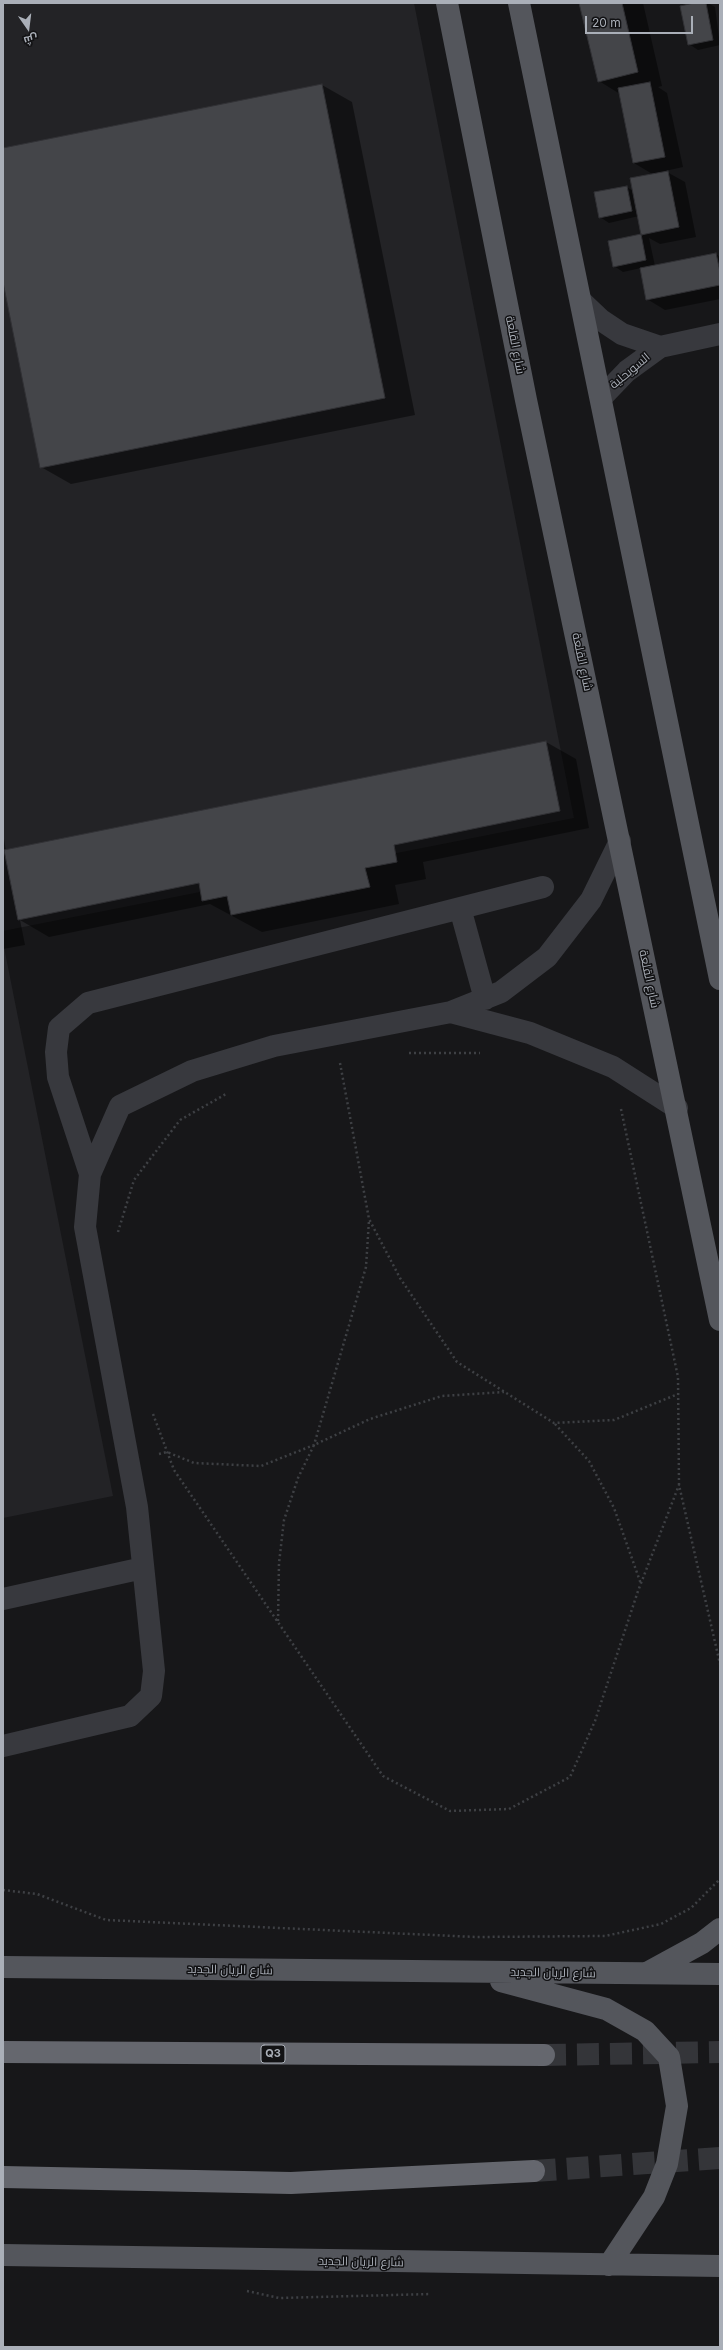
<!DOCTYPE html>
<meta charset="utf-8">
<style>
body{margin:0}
#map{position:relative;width:723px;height:2350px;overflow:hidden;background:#171719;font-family:Inter,Cairo,sans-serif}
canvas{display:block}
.frame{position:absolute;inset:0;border:4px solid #aaafb8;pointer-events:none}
.north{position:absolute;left:8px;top:8px;width:40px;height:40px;-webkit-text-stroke:3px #121214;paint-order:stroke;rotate:166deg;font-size:11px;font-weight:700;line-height:16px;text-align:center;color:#aaafb8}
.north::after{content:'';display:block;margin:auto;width:14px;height:18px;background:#aaafb8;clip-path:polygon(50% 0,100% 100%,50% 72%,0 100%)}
.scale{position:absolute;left:585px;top:16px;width:108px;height:18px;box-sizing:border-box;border:2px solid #aaafb8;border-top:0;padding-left:5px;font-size:12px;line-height:14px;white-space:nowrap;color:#aaafb8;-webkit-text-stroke:3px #121214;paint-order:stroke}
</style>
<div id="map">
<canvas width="723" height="2350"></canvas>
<div class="frame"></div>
<div class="north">ش</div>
<div class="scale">20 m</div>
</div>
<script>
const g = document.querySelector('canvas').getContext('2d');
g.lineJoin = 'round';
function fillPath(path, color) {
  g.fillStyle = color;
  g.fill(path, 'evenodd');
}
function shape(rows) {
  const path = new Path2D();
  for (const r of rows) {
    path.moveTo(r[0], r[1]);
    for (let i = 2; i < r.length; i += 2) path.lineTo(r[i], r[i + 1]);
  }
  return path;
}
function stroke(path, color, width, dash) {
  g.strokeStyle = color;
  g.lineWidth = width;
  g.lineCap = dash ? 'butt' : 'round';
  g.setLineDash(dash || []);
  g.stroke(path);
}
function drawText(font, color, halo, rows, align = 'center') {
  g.font = font + ' Inter,Cairo,sans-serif';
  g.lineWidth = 3;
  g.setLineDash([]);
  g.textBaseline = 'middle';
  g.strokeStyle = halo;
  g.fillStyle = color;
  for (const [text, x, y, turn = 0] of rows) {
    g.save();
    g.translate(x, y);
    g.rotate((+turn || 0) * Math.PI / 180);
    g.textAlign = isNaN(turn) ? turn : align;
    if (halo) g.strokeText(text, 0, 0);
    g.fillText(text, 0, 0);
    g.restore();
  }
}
fillPath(shape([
 [3,3,414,3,574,818,3,931],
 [3,942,113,1496,3,1518]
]), '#232326');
fillPath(shape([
 [580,3,643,3,662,86,658,87,667,93,683,167,665,171,685,182,696,237,660,244,649,238,655,266,716,254,720,257,720,299,665,310,647,299,641,268,623,272,614,266,640,235,643,236,639,216,609,223,600,217,626,187,634,191,654,175,634,163,620,94,599,81],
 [699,3,708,3,715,7,720,45,698,50,689,44],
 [322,85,352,102,415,415,71,484,41,467,3,277,3,149],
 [546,742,576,759,589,828,423,862,426,879,395,885,399,904,262,932,210,904,49,937,20,920,25,945,3,949,3,833,6,851]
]), '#0007');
const building = shape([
 [579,3,622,3,638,72,598,82,579,3],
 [694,3,706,3,713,40,688,45,680,6,694,3],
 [650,82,665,157,633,163,618,88,650,82],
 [322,84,385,398,40,468,3,282,3,148,322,84],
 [668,171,679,227,641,235,630,178,668,171],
 [627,186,632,211,599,218,594,192,627,186],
 [641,234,646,260,613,267,608,241,641,234],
 [716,253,720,272,720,285,646,300,640,268,716,253],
 [546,741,560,811,394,845,397,862,365,868,370,887,231,915,227,896,202,901,199,883,18,920,4,850,546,741]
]);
fillPath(building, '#444549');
stroke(building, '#313135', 1);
stroke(shape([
 [544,2055,720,2052],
 [534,2171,720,2158]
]), '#343539', 22, [22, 11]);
stroke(shape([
 [409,1053,480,1053],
 [340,1063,369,1219,400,1278,457,1362,554,1423,614,1420,678,1394],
 [621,1109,678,1377,679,1485,720,1664],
 [118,1232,134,1180,180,1120,226,1094],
 [153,1414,174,1470,383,1776,450,1811,509,1809,570,1777,595,1721,638,1591,679,1485],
 [555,1424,589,1461,614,1508,641,1584],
 [159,1454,167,1452,194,1463,261,1466,314,1445,366,1267,369,1220],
 [278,1621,279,1563,284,1520,298,1478,314,1445,370,1419,442,1396,504,1392],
 [3,1890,37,1894,106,1920,476,1937,605,1936,661,1924,691,1908,720,1879],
 [247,2291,279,2298,431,2294]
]), '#3e4044', 2.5, [2, 3]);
stroke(shape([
 [582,302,601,320,622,334,660,347],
 [602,397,627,371,660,347,720,334],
 [460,908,485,999],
 [451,1012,530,1033,613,1067,677,1108],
 [90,1174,58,1077,56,1052,59,1028,88,1003,543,887],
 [3,1599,143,1568],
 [3,1746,130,1716,151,1696,154,1671,137,1507,85,1227,90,1174,120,1106,192,1071,274,1046,451,1012,501,992,547,957,591,900,620,841]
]), '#38393e', 22);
stroke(shape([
 [447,3,526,400,720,1320],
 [519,3,720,979],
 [3,1967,720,1974],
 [647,1973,702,1943,720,1929],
 [501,1981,606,2009,645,2031,669,2057,677,2106,667,2164,654,2197,609,2265],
 [3,2255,720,2266]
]), '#54565c', 22);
stroke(shape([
 [3,2052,544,2055],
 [3,2177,291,2183,534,2171]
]), '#65676e', 22);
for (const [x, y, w] of [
 [273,2054,24]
]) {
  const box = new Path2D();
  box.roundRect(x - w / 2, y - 9, w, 18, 3);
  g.fillStyle = '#121214';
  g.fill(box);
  stroke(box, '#aaafb8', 1);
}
drawText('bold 11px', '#aaafb8', null, [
 ["Q3",273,2054]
]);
drawText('12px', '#aaafb8', '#121214', [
 ["شارع القلعة",515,345,79],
 ["السويحلية",630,371,-40],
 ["شارع القلعة",582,662,78],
 ["شارع القلعة",649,979,78],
 ["شارع الريان الجديد",230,1970,1],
 ["شارع الريان الجديد",553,1973,1],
 ["شارع الريان الجديد",361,2262,1]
]);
</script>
